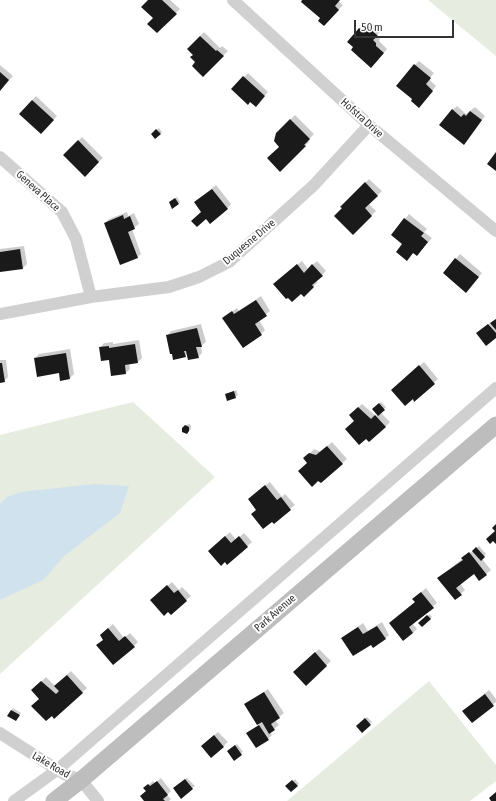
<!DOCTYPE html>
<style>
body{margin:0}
#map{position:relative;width:496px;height:801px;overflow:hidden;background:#fff;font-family:"Asap Condensed",sans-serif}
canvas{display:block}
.scale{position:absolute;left:354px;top:20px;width:100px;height:18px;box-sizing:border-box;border:2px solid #333;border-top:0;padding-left:5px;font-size:12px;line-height:14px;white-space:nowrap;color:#333;-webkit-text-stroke:3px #fff;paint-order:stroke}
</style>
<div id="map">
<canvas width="496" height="801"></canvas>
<div class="scale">50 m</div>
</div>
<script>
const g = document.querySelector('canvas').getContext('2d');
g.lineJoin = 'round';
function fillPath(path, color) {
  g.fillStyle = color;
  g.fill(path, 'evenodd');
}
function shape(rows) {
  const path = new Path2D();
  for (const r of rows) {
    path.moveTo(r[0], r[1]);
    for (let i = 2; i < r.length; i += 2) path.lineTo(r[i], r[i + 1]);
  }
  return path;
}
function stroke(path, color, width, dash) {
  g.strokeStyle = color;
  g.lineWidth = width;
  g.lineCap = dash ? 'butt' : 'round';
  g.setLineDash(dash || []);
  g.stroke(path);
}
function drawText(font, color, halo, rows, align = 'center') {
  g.font = font + ' "Asap Condensed",sans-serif';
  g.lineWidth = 4;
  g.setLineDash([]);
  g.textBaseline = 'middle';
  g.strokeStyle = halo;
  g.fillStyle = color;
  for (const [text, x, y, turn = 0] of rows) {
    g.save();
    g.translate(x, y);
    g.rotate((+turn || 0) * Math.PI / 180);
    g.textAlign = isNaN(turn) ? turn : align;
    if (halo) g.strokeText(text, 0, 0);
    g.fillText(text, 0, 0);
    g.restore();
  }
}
fillPath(shape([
 [428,0,496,0,496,56],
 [133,402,215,477,0,674,0,435],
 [429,681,496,765,496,781,470,801,287,801]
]), '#e6ecdf');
fillPath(shape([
 [95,484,129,486,120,513,64,556,43,580,0,600,0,504,7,497,21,492]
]), '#cfe2ee');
fillPath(shape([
 [149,0,170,0,180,9,157,32],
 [304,0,339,0,338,1,343,5,328,21,321,18],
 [371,22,381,31,376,36,380,39,379,41,387,49,375,63,348,42,364,24,366,26],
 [204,32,220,48,222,46,228,51,203,75,194,55,188,49],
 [419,61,434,73,429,79,436,86,423,103,415,65],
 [0,65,13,76,0,90],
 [248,73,268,92,256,105,232,89],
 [36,96,57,116,41,133,20,114],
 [457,106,466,114,475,107,485,116,468,139,452,110],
 [295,115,314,134,308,140,309,142,280,170,280,147,277,133],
 [159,128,162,132,156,138,152,134],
 [82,137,103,158,85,175,65,155],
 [369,179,382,191,369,204,376,211,353,233,342,207],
 [216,185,231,204,227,209,202,212,195,202],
 [177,197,180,202,179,203,172,201],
 [127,212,128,216,134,213,139,224,132,229,141,254,137,258,105,223,109,219],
 [409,214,427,229,424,232,432,238,417,255,414,252,411,255,404,244,392,235],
 [24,246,27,264,23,268,0,271,0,249],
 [460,254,482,273,470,287,444,273],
 [302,261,308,269,317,261,326,271,316,281,318,282,304,295,278,280],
 [261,296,270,311,259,320,265,330,261,334,224,318,237,308,239,311],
 [496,319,496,337,482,329],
 [201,324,206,342,201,346,202,353,198,357,187,354,185,356,167,336,171,331],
 [139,340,142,358,138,362,129,363,130,369,126,373,100,348,104,343,113,342,113,344],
 [70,349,74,374,70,378,35,358,39,354],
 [0,360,6,360,8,377,4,381,0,382],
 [424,362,438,379,414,400,397,386],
 [236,390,238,395,228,400,226,394],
 [381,402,386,407,380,412,390,422,385,427,355,421,354,411,362,404,376,416,378,414,373,409],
 [188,424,191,425,191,429,187,433,185,426],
 [332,442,347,459,321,482,308,462,309,454,314,449,321,452],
 [270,482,282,497,285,494,295,505,290,509,257,510,253,495],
 [230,532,236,540,244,533,252,542,227,564,209,551],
 [479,546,486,554,482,559,491,570,480,579,474,572,460,583,465,590,455,599,438,578],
 [172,582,179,590,182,587,191,596,171,614,156,596],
 [426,588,437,603,412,623,417,629,413,633,390,623,416,602,413,599],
 [430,614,432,617,422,626,420,623],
 [382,622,389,635,385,639,371,643,342,638,363,623,368,631],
 [113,624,124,638,130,633,138,642,134,646,104,639,105,631],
 [319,649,331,661,306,684,295,672],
 [71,671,87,688,54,718,32,690,46,677,55,686],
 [268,689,284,713,275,720,279,725,270,732,272,735,268,739,248,733,259,725,246,704],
 [489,690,496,699,496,702,472,721,468,707],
 [13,708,21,713,17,718,8,715],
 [367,717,372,722,362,731,357,726],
 [218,732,228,742,211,757,206,742],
 [237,744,243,752,234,759,230,749],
 [161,778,171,791,167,795,171,799,169,801,145,801,147,791,145,788,153,781,155,783],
 [187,778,195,786,181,797,176,787],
 [295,779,299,784,291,791,287,786]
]), '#0003');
fillPath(shape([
 [148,0,162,0,177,14,157,33,147,24,153,18,141,7],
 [302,0,340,0,335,6,339,10,324,26,318,21,320,18,301,2],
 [366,25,378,36,373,40,376,43,376,46,384,53,371,68,351,50,353,47,347,42,359,28,362,30],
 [200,36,216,51,217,50,224,56,203,77,192,66,195,62,190,57,193,55,187,49],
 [414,64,431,78,426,84,433,91,419,108,411,101,412,99,396,86],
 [0,72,9,80,0,91],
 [243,76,265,96,256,107,250,102,248,105,231,89],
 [32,100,54,120,41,134,19,114],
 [452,109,461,117,464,114,466,116,470,111,482,120,464,145,439,125],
 [290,119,310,139,304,145,306,146,280,172,267,158,279,147,274,141,276,133],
 [156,129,161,134,155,139,151,134],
 [78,140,99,162,85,177,63,155],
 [496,152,496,171,487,164],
 [365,182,378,196,365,208,372,216,353,235,334,216,342,208,340,207],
 [212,189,228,209,210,224,206,219,197,227,191,221,201,212,194,202],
 [175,198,179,204,172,209,169,202],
 [123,215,124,219,130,216,135,229,128,232,138,258,120,265,104,223],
 [404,218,424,233,421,236,428,242,417,256,413,253,407,261,396,252,402,244,391,235],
 [20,249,23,269,0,272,0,252],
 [455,258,479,277,466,293,443,273],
 [297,264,304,273,312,264,323,276,312,285,314,287,304,297,301,294,292,302,288,298,286,299,273,284],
 [256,300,267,316,255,324,262,335,243,348,222,318,232,311,234,314],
 [496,319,496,330,490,323],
 [488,324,496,333,496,338,486,346,476,333],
 [197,328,202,347,196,347,199,358,188,360,186,351,184,351,186,357,173,360,172,354,170,354,166,335],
 [135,344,138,363,125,365,126,374,111,376,109,360,101,361,99,347,109,346,109,348],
 [66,353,70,379,60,381,59,373,37,377,34,358],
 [0,363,2,363,5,382,0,383],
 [419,365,435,384,414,402,413,399,405,406,391,390],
 [234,391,236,398,227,401,225,394],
 [379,403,385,410,378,416,372,409],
 [358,407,371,419,375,415,386,427,369,442,366,439,359,445,345,429,354,421,349,415],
 [185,425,189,427,189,431,187,434,182,432,182,428],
 [327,446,343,464,321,483,318,481,312,487,298,471,307,463,303,458,309,453,316,455],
 [265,485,277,500,281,497,291,510,274,524,272,522,263,529,251,514,256,510,248,499],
 [496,524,496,544,493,541,490,544,486,539,495,531,492,528],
 [225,536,231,543,239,536,248,547,227,565,225,562,221,566,208,551],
 [476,547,485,557,481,561,472,551],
 [469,552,487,575,479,581,474,574,456,588,462,595,455,600,437,578,463,560,461,558],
 [167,585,174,593,178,590,187,601,171,615,168,612,164,616,150,600],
 [421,592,434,608,409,627,413,633,403,641,389,623,415,602,412,599],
 [427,615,431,619,422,627,418,623],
 [377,626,386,639,373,648,371,645,353,656,341,638,358,627,363,634],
 [108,628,119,641,125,636,135,647,113,665,96,645,103,640,100,635],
 [315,652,327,666,306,686,293,672],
 [67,675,83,693,54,719,52,716,46,721,31,706,39,699,31,690,41,681,56,694,59,691,54,686],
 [264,692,280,718,271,724,275,730,269,734,262,722,257,725,244,704],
 [485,694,494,706,472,723,462,711],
 [11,710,20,715,16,721,7,716],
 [365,718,371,725,362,733,356,726],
 [259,725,269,740,256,748,246,733],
 [214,735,224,747,211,758,201,746],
 [235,745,242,755,234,761,227,751],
 [185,779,193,789,181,799,173,788],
 [292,780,298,786,291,792,285,786],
 [157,781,168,795,163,799,165,801,144,801,140,796,146,791,143,788,148,784,150,786],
 [496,792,496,801,491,801,489,798]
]), '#1a1a1a');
stroke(shape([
 [233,0,369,125,496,231],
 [0,157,62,212,76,239,91,297],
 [0,314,91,297,169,287,199,277,229,262,314,185,369,125],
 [0,733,64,774,81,780,98,801],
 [14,801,57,770,496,388]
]), '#d0d0d0', 12);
stroke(shape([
 [54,801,81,780,496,425]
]), '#bdbdbd', 17);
drawText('11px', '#333', '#fff', [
 ["Hofstra Drive",362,118,42],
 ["Geneva Place",38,191,42],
 ["Duquesne Drive",249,242,-40],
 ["Park Avenue",275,613,-41],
 ["Lake Road",51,765,30]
]);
</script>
